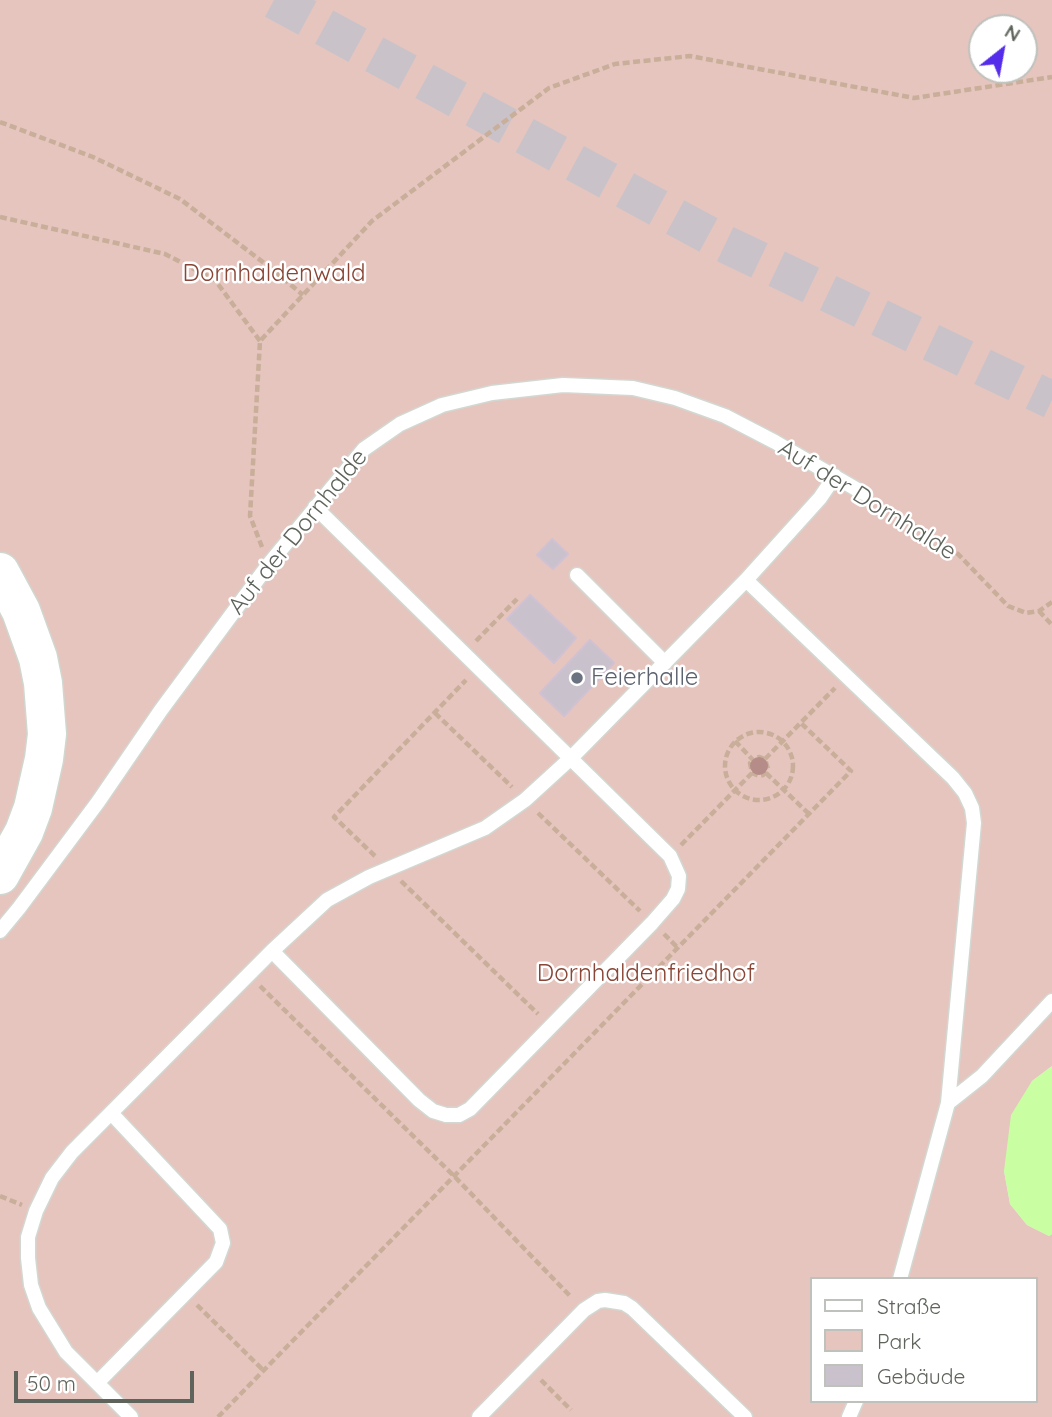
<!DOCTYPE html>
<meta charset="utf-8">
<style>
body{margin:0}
#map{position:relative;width:1052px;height:1417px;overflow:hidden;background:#ede3ee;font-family:Quicksand,sans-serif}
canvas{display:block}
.legend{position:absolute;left:810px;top:1277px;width:228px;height:126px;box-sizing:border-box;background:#fff;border:2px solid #bfc1bd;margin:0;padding:9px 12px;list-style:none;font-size:21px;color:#5e645b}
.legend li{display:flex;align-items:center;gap:14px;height:35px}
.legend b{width:35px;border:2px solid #bfc1bd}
.north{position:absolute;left:968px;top:14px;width:70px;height:70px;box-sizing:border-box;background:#fff;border:2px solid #bfc1bd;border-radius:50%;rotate:31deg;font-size:19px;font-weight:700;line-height:28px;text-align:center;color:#5e645b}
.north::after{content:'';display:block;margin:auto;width:24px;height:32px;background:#562ceb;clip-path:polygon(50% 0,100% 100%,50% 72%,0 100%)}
.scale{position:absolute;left:14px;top:1371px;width:180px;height:32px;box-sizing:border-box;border:4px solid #5e645b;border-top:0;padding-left:9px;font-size:21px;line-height:24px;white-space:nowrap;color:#5e645b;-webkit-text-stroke:5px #fff;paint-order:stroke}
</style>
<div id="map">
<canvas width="1052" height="1417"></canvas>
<ul class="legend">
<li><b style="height:9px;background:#fff"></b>Straße</li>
<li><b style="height:19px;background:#e6c5bf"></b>Park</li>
<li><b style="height:19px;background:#c9c1cc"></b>Gebäude</li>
</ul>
<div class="north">N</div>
<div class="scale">50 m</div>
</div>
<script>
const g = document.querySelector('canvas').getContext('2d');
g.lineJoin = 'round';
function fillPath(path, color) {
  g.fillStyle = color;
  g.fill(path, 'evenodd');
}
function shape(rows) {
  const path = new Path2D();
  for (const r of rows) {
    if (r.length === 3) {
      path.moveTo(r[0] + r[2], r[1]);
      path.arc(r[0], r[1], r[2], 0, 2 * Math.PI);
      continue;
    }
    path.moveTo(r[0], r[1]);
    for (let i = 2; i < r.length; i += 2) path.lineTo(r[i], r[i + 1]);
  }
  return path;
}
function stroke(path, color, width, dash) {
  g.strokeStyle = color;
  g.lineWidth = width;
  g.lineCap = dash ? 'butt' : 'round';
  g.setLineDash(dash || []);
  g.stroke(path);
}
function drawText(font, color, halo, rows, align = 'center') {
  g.font = font + ' Quicksand,sans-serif';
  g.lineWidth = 5;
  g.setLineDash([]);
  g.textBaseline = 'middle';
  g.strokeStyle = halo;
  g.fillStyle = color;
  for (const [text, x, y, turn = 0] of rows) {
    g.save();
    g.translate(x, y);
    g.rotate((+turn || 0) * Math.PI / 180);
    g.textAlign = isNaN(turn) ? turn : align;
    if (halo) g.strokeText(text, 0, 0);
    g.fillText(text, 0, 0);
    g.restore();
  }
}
fillPath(shape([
 [0,0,1052,0,1052,1066,1032,1081,1004,1171,1010,1204,1027,1225,1049,1236,1052,1234,1052,1417,0,1417],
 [982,28,1024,28,1024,70,982,70],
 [812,1279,1036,1279,1036,1401,812,1401]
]), '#e6c5bf');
fillPath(shape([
 [1052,1066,1052,1234,1049,1236,1027,1225,1010,1204,1004,1171,1011,1115,1032,1081]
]), '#c9ffa2');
const building = shape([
 [552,539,568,554,553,569,537,555,552,539],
 [530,595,576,638,554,663,507,619,530,595],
 [590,640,614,663,564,716,540,693,590,640]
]);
fillPath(building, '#c9c1cc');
stroke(building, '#d0c1d3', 2);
stroke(shape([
 [274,0,725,244,1052,400]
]), '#c9c3c9', 38, [38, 19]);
const lane = shape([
 [577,575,665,663],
 [746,580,820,498,835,476],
 [0,931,19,908,98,802,161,710,269,564,364,449,400,424,442,405,492,393,563,385,633,388,675,398,725,416,775,442,863,493],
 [272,951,419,1100,433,1111,446,1115,459,1115,470,1109,652,923,673,899,678,889,679,876,670,856,315,507],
 [948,1103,982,1076,1052,1001],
 [97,1383,216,1262,223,1243,220,1229,112,1114],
 [131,1417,66,1352,39,1308,31,1285,28,1258,28,1237,36,1211,52,1178,72,1152,272,951,327,900,369,877,485,828,525,800,571,758,746,580,953,778,965,793,972,808,974,823,948,1103,900,1279],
 [479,1417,584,1310,598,1301,605,1300,624,1303,632,1308,745,1417],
 [849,1417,856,1401]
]);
const secondary = shape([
 [0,572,21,611,38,658,43,683,47,734,44,759,33,808,24,832,0,875]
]);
stroke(lane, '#d2d8d1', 17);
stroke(secondary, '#d0d7ce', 41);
stroke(shape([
 [0,122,93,157,180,199,272,269,303,295],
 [0,217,165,254,215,280,260,341],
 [877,502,958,554,1008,606,1026,613,1039,611,1052,602],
 [262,547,250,516,260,341,372,221,549,88,615,64,690,56,914,98,1052,77],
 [1039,611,1052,625],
 [476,641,517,599],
 [435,713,512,787],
 [759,766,34],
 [735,741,753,760,759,757,765,759,768,769,763,775,759,776,752,773,750,763,753,760],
 [765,759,835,688],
 [766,773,809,814],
 [538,813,640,911],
 [681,845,752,773],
 [375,856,334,817,466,680],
 [401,881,538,1014],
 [664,934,678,948],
 [260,986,454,1176,571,1297],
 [0,1196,22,1205],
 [197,1305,264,1371],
 [541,1380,571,1410],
 [218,1417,851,771,801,723]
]), '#c9ae99', 4.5, [7, 3.5]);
stroke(lane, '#fff', 14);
stroke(secondary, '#fff', 38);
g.fillStyle = '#b68c88';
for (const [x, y] of [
 [759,766]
]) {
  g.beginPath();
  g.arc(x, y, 9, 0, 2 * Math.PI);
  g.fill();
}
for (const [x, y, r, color] of [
 [577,678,7,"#6b7280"]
]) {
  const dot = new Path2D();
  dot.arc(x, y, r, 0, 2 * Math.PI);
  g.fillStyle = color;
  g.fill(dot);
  stroke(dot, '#fff', 2.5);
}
drawText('24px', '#894535', '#fff', [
 ["Dornhaldenwald",274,274],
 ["Dornhaldenfriedhof",646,974]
]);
drawText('24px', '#5e645b', '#fff', [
 ["Auf der Dornhalde",867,500,32],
 ["Auf der Dornhalde",298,532,-51]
]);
drawText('24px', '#5b616d', '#fff', [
 ["Feierhalle",591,678]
], 'left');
</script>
